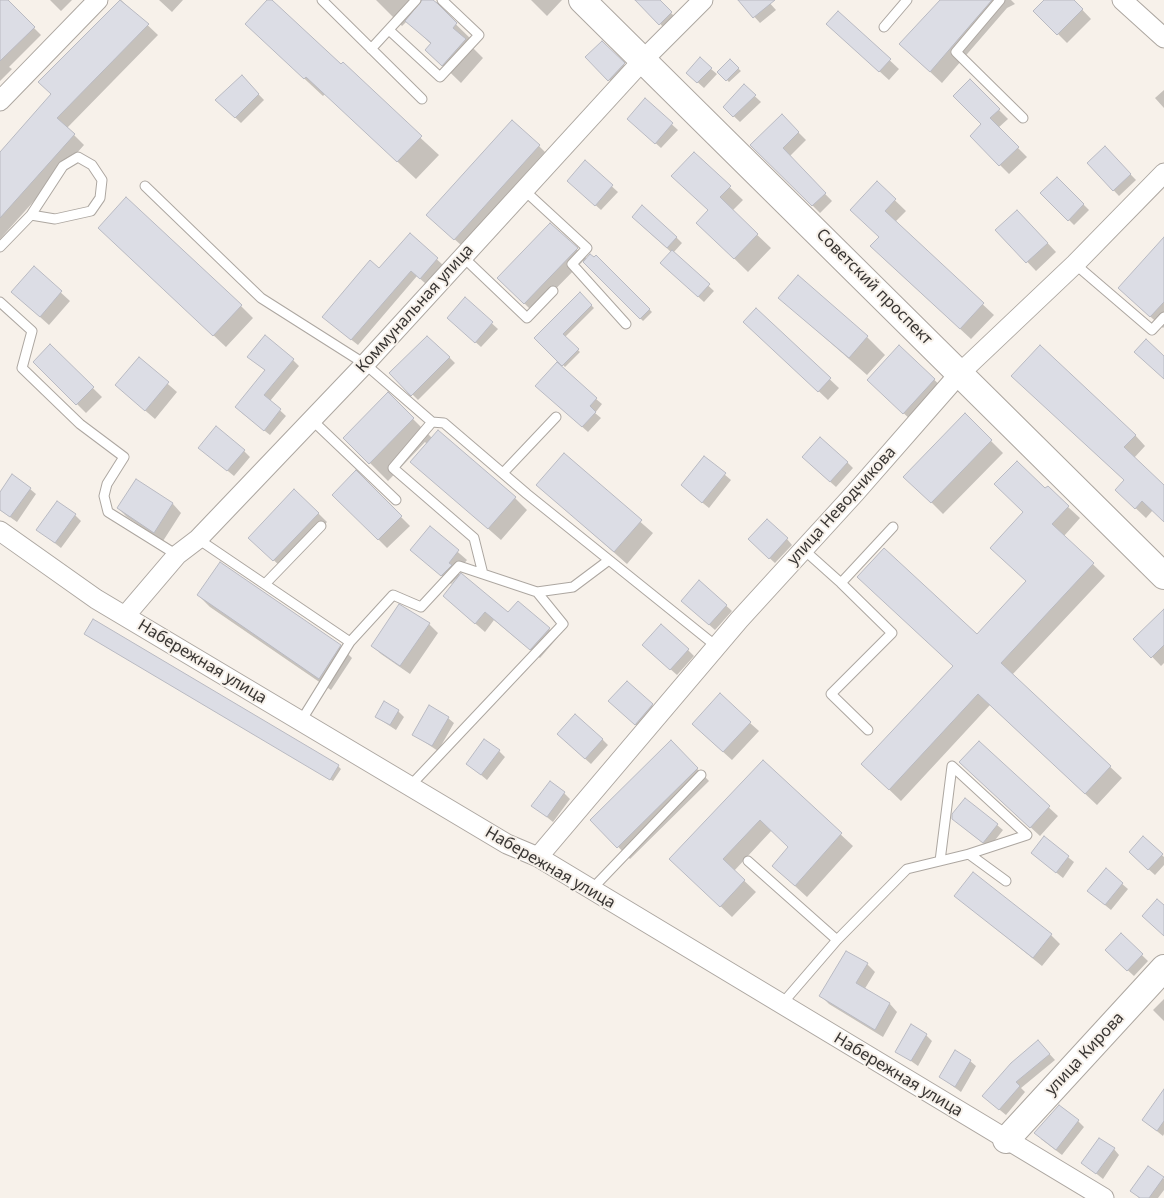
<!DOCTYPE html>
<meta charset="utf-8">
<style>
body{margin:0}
canvas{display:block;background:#f7f1ea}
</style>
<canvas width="1164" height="1198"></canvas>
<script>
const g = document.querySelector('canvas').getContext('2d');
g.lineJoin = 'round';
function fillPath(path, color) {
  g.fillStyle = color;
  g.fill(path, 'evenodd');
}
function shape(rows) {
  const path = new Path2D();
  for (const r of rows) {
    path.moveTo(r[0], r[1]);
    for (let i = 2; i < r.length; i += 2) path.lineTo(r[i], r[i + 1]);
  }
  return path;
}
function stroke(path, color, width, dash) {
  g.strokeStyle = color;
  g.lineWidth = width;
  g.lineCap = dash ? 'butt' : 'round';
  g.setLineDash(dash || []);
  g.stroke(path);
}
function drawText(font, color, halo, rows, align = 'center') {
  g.font = font + ' "Noto Sans",sans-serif';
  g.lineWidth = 4;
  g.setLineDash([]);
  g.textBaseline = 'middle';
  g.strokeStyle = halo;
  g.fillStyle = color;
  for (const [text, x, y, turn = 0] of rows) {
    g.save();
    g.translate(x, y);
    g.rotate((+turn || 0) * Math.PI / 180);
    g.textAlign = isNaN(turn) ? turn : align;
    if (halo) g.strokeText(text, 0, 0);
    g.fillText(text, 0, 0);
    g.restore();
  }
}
fillPath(shape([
 [0,0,6,0,41,35,9,67,12,69,0,81],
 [50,0,72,0,61,11],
 [121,0,158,35,67,128,84,145,0,239,0,153,53,95,40,82],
 [159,0,183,0,172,12],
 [376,0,419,0,422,3,424,0,431,0,474,42,471,46,483,58,461,83,427,50,432,45,407,21,402,26],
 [531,0,562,0,547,16],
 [639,0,658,0,677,19,666,30,638,1],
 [746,0,767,0,776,10,760,23,742,3],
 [942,0,1011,0,1015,4,1007,8,942,83,913,56],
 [1046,0,1073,0,1091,19,1067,43,1035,11],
 [272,1,439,155,416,179,325,94,323,96,265,42],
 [839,13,899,69,889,80,837,33],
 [602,43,630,70,615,86,587,57],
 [730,61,741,71,729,82,719,72],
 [711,69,717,74,704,88,693,78],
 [242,77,264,100,241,123,217,100],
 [970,81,1008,119,998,128,1027,157,1009,174,971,136,983,124],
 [744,86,761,102,740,122,724,107],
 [1164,90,1164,108,1155,98],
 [645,100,678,130,661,148,634,124],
 [782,116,806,140,789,157,832,201,820,213,752,145],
 [539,146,545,152,461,245,434,221],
 [1105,148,1136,180,1119,196,1088,163],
 [694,153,743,200,732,211,771,248,748,272,711,236,709,211],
 [585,162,618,192,601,210,574,186],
 [1057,178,1089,210,1074,225,1042,193],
 [877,183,906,211,895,222,994,315,971,339,882,257],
 [1026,220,1056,252,1036,271,997,230],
 [639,223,676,237,682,243,673,253,714,291,704,302,667,268,671,252],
 [551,225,587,259,596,256,652,312,643,321,583,261,533,312,499,278],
 [410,235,443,265,426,284,417,276,358,345,329,322],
 [1164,239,1164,327,1163,328,1132,300],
 [111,240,241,306,253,318,226,347],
 [34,268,70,301,49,325,22,301],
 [580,294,594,308,565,337,580,352,565,367,536,338],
 [780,298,867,337,885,355,867,375],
 [465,299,498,329,481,347,454,323],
 [756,310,839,388,828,400,754,330],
 [50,346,102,397,86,413,35,362],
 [899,347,943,388,913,422,878,389],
 [449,357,455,363,418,400,391,373],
 [139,359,177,392,155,419,126,394],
 [293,360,299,366,270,401,286,416,270,435,242,413,266,371,255,362],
 [1013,376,1135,435,1145,446,1134,458,1164,487,1164,521,1153,510,1146,518,1127,500,1125,481],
 [543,392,596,399,602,404,595,413,601,418,588,432],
 [388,394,432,438,515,498,527,510,501,540,412,462,427,444,425,442,388,481,345,438],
 [965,415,1003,453,943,514,905,476],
 [244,451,250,457,234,476,206,453],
 [564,455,653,533,627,564,538,485],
 [705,458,731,480,709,508,688,491],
 [847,462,853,468,836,487,809,463],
 [356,472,410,526,387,548,334,495],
 [137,480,173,504,181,513,163,541,127,517,118,508],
 [30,489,36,494,17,522,0,510,0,494],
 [1045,490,1068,507,1080,518,1064,536,1105,576,1012,675,1122,778,1097,805,990,705,901,801,875,776,977,636,1027,582],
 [318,513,327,522,283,569,259,546],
 [75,515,81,521,61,548,38,530],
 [430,528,467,560,457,572,461,576,509,614,549,629,558,637,540,658,494,620,485,632,454,605,457,580,456,579,451,584,421,558],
 [787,539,792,545,775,563,755,545],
 [700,582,732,611,715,630,688,606],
 [198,595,340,646,352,658,331,690,210,607],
 [1164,611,1164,663,1161,666,1135,639],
 [94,621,338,766,341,769,333,781,88,636],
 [429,624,438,633,410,674,381,654,372,646],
 [688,650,694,656,677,675,650,651],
 [652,705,658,711,641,730,616,707],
 [398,711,404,717,396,730,376,717],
 [448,718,454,723,438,751,414,735],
 [750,723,759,731,732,760,702,733],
 [564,740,603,740,608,745,591,764],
 [671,742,709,781,630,859,592,820],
 [979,743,1058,816,1040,836,970,771],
 [499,751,505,757,487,780,468,764],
 [763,762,853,846,807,897,773,866,789,847,772,830,734,871,756,892,732,917,682,870],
 [564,793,570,799,553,822,533,806],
 [959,824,997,825,1003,830,989,848],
 [1044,838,1074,862,1063,878,1032,853],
 [1143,838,1164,857,1164,865,1155,875,1136,858],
 [1106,870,1128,889,1111,910,1095,897],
 [956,896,1051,935,1060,944,1042,966],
 [1121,935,1148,961,1134,976,1106,950],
 [867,964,875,972,864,990,890,1004,897,1012,883,1037,829,1004,821,996],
 [1164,999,1164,1021,1153,1010],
 [926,1035,932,1041,918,1066,897,1051],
 [1043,1047,1055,1060,1021,1088,1025,1092,1006,1115,990,1102],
 [970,1061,976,1066,961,1092,940,1077],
 [1164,1099,1164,1134,1163,1136,1143,1120],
 [1078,1121,1084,1127,1062,1155,1041,1139],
 [1114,1149,1119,1155,1103,1179,1083,1163],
 [1149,1168,1164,1179,1164,1190,1158,1198,1139,1198,1132,1191]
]), '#0003');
const building = shape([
 [0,0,8,0,35,27,0,61,0,0],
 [120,0,149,24,57,118,75,134,0,218,0,152,51,94,38,82,120,0],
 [267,0,272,0,341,64,343,62,422,136,397,162,306,77,304,79,245,24,267,0],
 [422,0,433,0,437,3,457,23,453,28,466,39,442,66,425,50,431,43,405,21,422,0],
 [635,0,660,0,672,12,659,25,635,0],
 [738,0,775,0,753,18,738,0],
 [940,0,992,0,930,72,899,44,940,0],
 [1044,0,1074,0,1083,9,1057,35,1033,11,1044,0],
 [838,11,891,59,879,72,826,24,838,11],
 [602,41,625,63,608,81,585,57,602,41],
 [700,57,712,68,697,83,686,73,700,57],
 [730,59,739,68,726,81,717,72,730,59],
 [242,75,259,94,235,118,215,100,242,75],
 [970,79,1000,109,990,118,1019,147,999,166,970,136,981,124,953,96,970,79],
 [744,84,756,95,733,117,723,107,744,84],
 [645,98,673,123,655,144,627,119,645,98],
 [782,114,799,132,783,148,826,193,812,206,750,145,782,114],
 [512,120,540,145,454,240,426,215,512,120],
 [1105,146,1131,174,1113,191,1087,163,1105,146],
 [694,152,731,186,720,197,758,234,734,259,696,223,708,210,671,176,694,152],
 [585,160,613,185,595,206,567,181,585,160],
 [1057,177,1084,204,1068,221,1040,193,1057,177],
 [877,181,896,199,885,211,984,303,960,329,870,246,879,237,850,210,877,181],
 [126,197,242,305,213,336,98,228,126,197],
 [642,205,677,237,667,248,632,217,642,205],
 [1017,210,1048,243,1026,263,995,230,1017,210],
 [550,223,578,248,524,304,497,278,550,223],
 [410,233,438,258,420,279,411,271,351,340,322,317,370,260,379,268,410,233],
 [1164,237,1164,302,1150,317,1118,288,1164,237],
 [672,250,710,284,698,297,660,263,672,250],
 [590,254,594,257,596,255,650,309,640,319,583,262,590,254],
 [34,266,62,291,40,317,11,292,34,266],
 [798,275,868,336,849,358,778,298,798,275],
 [580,292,592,305,563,334,579,349,562,366,534,338,580,292],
 [465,297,493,322,475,343,447,318,465,297],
 [756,308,831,378,818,392,743,322,756,308],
 [265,335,294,359,264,395,281,409,264,431,235,407,265,370,247,357,265,335],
 [427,336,450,357,411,396,389,373,427,336],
 [1146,339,1164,356,1164,379,1134,352,1146,339],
 [50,344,94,387,76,405,33,362,50,344],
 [899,345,935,379,903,414,867,380,899,345],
 [1040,345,1136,435,1124,447,1164,485,1164,522,1142,501,1135,509,1115,490,1124,480,1011,376,1040,345],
 [139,357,169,382,145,411,115,385,139,357],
 [557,362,597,398,590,406,596,412,582,427,535,386,557,362],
 [388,392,414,418,369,464,343,438,388,392],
 [965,413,992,440,931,503,903,477,965,413],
 [216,426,245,450,227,471,198,448,216,426],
 [438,430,516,497,488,529,410,462,438,430],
 [820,437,848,462,830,482,802,457,820,437],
 [564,453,642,520,614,552,536,485,564,453],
 [704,456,726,473,702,503,681,485,704,456],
 [1017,461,1045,488,1048,486,1069,506,1052,524,1094,563,1001,663,1111,766,1085,794,978,694,889,790,861,764,953,666,857,577,884,548,977,634,1026,581,990,548,1023,512,994,484,1017,461],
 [356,470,402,516,378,540,332,495,356,470],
 [12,474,31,488,10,517,0,510,0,492,12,474],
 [136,479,173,503,154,533,117,508,136,479],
 [294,489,319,513,273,561,248,538,294,489],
 [57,501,76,514,55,543,36,530,57,501],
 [767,519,788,538,769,559,748,539,767,519],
 [430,526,459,550,449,563,452,565,441,576,410,550,430,526],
 [220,562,341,645,319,679,197,595,220,562],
 [461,573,508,612,518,601,550,628,530,650,485,612,475,624,443,596,461,573],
 [699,580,727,605,709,625,681,601,699,580],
 [399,604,430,623,400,666,371,646,399,604],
 [1164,609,1164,645,1151,658,1133,639,1164,609],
 [93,619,339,765,330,780,84,634,93,619],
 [661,624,689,649,670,670,642,645,661,624],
 [627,681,653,704,635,725,608,701,627,681],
 [720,693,751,722,723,752,692,724,720,693],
 [384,701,399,710,390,725,375,717,384,701],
 [429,705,449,717,432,746,412,735,429,705],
 [575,714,603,739,585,759,557,734,575,714],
 [484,739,500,750,481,775,466,764,484,739],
 [671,740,698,768,617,848,590,820,671,740],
 [979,741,1050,806,1030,828,959,762,979,741],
 [763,760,842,833,795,886,772,866,788,847,760,820,723,859,745,880,720,907,669,859,763,760],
 [550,781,565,792,547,817,531,806,550,781],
 [965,798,998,824,983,843,952,819,952,814,965,798],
 [1044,836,1069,856,1056,873,1031,853,1044,836],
 [1143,836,1163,854,1148,870,1129,852,1143,836],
 [1106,868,1123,883,1105,905,1087,891,1106,868],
 [973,872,1052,934,1033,958,954,896,973,872],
 [1157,899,1164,905,1164,936,1142,916,1157,899],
 [1121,933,1143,954,1127,971,1105,950,1121,933],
 [846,951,868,963,856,983,890,1003,875,1030,819,996,846,951],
 [911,1024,927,1034,911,1061,895,1052,911,1024],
 [1038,1040,1050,1054,1016,1082,1020,1086,999,1110,982,1096,1011,1063,1038,1040],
 [955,1050,971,1060,955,1087,939,1077,955,1050],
 [1164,1089,1164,1121,1157,1131,1142,1120,1164,1089],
 [1059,1105,1079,1120,1056,1150,1034,1133,1059,1105],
 [1099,1138,1115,1148,1096,1174,1081,1163,1099,1138],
 [1148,1166,1164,1177,1149,1198,1140,1198,1130,1191,1148,1166]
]);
fillPath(building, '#dcdde5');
stroke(building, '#b9bac2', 1);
const lane = shape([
 [322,0,422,99],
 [1000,0,956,52,1023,118],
 [884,27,907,0],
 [389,30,440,77,479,35,442,0],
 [371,49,416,0],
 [145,186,261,298,365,364,432,422,393,468,474,538,483,574],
 [524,190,587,248,572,264,626,324],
 [0,247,31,215,63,166,78,157,92,165,102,180,100,198,91,211,55,219,31,215],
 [463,257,527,318,553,291],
 [1075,264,1152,330,1164,317],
 [0,302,32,331,22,368,80,424,124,457,107,484,104,496,108,512,177,555],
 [312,420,396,500],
 [432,422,444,423,527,494,716,646],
 [503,473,556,417],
 [198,539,350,642,301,721],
 [803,549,841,583],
 [265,584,321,526],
 [350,642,393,595,421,607,459,566,537,592,573,587,609,560],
 [868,730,831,694,892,633,841,583,893,527],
 [411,785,563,624,537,592],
 [748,861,837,940],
 [940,861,952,766,1027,835,969,854],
 [591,890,701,775],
 [781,1005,837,940,907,869,969,854,1006,881]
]);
const street = shape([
 [1122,0,1164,38],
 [0,101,98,0],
 [0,531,96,599,507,844,538,857,1104,1198],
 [125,616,177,555,198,539,365,364,644,59,703,0],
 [538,857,739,620,855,493,960,373,1075,264,1164,173]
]);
const secondary = shape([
 [582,0,1164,576],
 [1006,1140,1164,968]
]);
stroke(lane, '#ada7a1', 11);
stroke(street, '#ada7a1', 21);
stroke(secondary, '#ada7a1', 28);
stroke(lane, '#fff', 9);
stroke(street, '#fff', 19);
stroke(secondary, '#fff', 26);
drawText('16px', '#393634', '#f7f1ea', [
 ["Советский проспект",874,287,45],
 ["Коммунальная улица",415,309,-48],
 ["улица Неводчикова",842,506,-48],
 ["Набережная улица",202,662,31],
 ["Набережная улица",550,868,30],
 ["улица Кирова",1085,1054,-47],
 ["Набережная улица",898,1075,31]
]);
</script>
